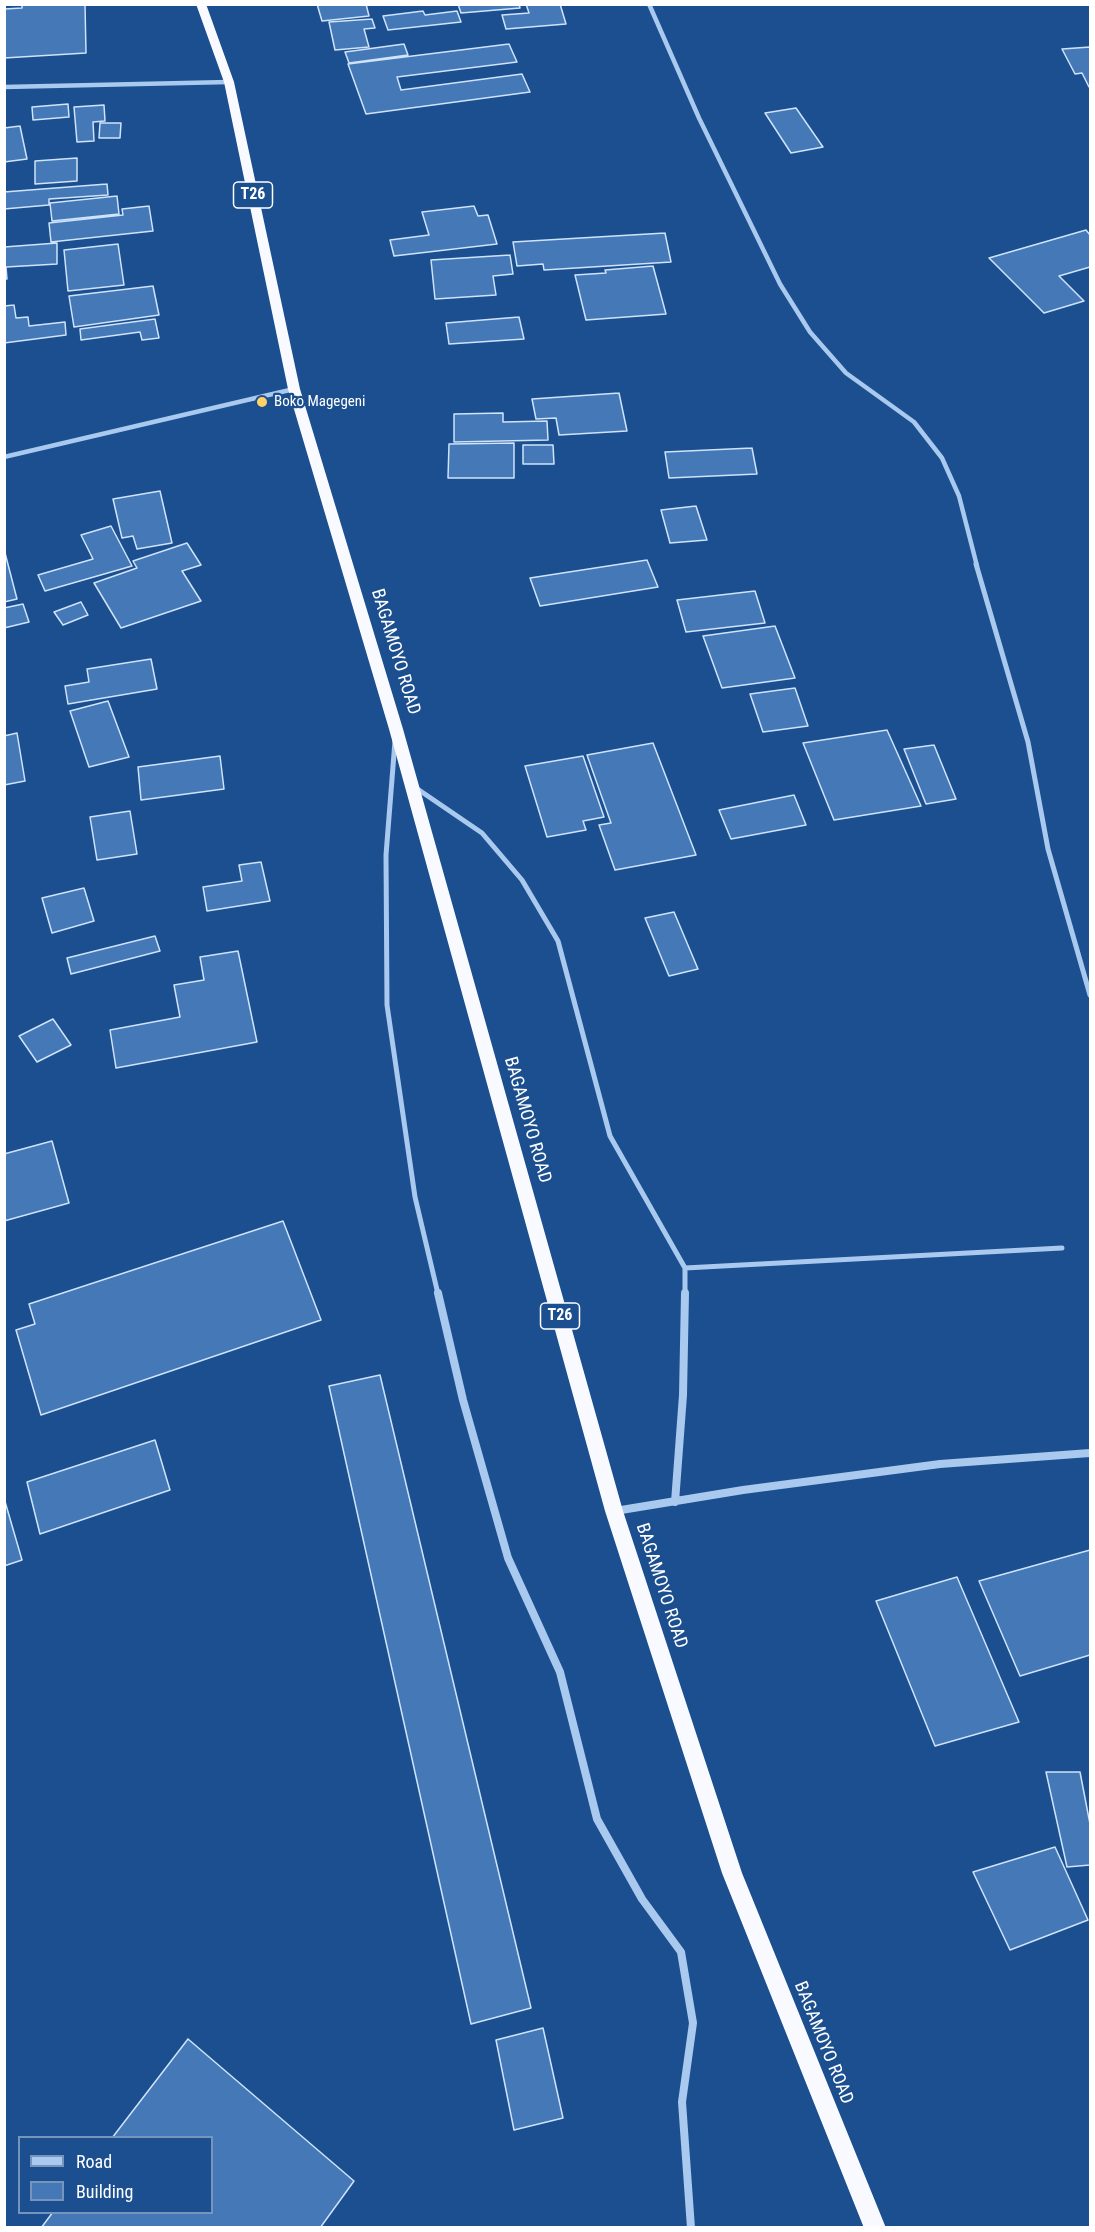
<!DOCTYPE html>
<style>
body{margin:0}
#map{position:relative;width:1095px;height:2232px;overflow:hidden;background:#1b4f8f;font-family:"Roboto Condensed",sans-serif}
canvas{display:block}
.frame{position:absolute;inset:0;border:6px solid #fff;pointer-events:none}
.legend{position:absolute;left:18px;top:2136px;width:195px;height:78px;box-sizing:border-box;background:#1b4f8f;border:2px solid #7695bc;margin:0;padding:8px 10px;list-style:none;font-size:18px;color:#fff}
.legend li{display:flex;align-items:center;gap:12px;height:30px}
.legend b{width:30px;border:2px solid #7695bc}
</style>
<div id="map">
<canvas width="1095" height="2232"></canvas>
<div class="frame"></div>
<ul class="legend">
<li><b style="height:8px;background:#a9c9ee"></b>Road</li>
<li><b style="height:16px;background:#4478b7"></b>Building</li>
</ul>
</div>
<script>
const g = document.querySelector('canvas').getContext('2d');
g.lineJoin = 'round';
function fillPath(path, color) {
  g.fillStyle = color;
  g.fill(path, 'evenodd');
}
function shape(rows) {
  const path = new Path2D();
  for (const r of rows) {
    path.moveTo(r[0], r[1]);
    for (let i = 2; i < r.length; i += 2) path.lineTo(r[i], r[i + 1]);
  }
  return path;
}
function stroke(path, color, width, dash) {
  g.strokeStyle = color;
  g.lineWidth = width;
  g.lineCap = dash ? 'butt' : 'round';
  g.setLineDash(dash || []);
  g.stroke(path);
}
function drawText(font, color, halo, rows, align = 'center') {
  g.font = font + ' "Roboto Condensed",sans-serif';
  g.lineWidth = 4.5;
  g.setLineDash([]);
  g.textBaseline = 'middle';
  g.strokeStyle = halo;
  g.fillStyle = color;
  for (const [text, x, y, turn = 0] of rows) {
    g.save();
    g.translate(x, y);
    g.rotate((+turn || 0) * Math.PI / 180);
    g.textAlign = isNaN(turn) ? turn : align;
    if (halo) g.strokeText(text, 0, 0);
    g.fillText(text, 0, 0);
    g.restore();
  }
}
const building = shape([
 [22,4,85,4,86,53,4,58,4,9,22,8,22,4],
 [317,4,366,4,369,16,322,21,317,4],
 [458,4,519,4,520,8,461,13,458,4],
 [526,4,560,4,566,24,506,29,502,15,529,13,526,4],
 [423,11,425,15,457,11,461,22,388,30,383,16,423,11],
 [372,19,375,28,364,29,369,47,335,50,329,22,372,19],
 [404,44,408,55,349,63,345,52,404,44],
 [509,44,517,62,397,77,401,90,522,74,530,92,366,114,348,64,509,44],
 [1090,47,1090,87,1089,87,1082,73,1075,74,1062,49,1090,47],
 [68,104,69,117,33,120,32,107,68,104],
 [104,105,105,121,93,122,94,141,77,142,74,107,104,105],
 [796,108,823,147,791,153,765,113,796,108],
 [100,123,121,123,120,138,99,138,100,123],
 [20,126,27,159,4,162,4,128,20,126],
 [77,158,77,181,35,184,35,161,77,158],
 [107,184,108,195,49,199,49,205,4,209,4,192,107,184],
 [117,196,119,214,52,221,50,203,117,196],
 [149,206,153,231,51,242,49,223,123,215,122,209,149,206],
 [474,206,478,216,488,215,497,244,394,256,390,240,429,235,422,212,474,206],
 [1086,230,1090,235,1090,267,1059,276,1084,301,1044,313,989,258,1086,230],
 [665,233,671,262,544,270,543,264,517,266,513,242,665,233],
 [57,243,57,264,6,267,7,279,4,279,4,247,57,243],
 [118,244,124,285,68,291,64,250,118,244],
 [510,255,513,274,493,276,496,295,435,299,431,260,510,255],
 [653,266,666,314,586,320,575,275,606,273,605,270,653,266],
 [153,286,159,315,74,327,69,296,153,286],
 [14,305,16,318,28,317,29,326,65,322,66,335,4,343,4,306,14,305],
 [519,317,524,339,449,344,446,323,519,317],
 [155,319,159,338,142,340,140,332,81,340,80,329,155,319],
 [619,393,627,431,559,435,556,418,536,419,532,399,619,393],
 [503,413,503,422,547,421,548,440,454,442,454,414,503,413],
 [514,443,514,478,448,478,449,444,514,443],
 [523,445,553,445,554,464,523,464,523,445],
 [752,448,757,474,669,478,665,452,752,448],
 [160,491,172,543,137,549,133,536,122,538,113,499,160,491],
 [696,506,707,540,670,543,661,510,696,506],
 [111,526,132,566,45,591,38,575,93,559,81,535,111,526],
 [187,543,201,565,182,571,201,601,121,628,94,583,137,568,133,561,187,543],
 [4,549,17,599,4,602,4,549],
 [647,560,658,587,540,606,530,578,647,560],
 [755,591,765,623,686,632,677,600,755,591],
 [81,602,88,615,63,625,54,612,81,602],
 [23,604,29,622,4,628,4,608,23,604],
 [775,626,795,678,722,688,703,636,775,626],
 [151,659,157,689,68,704,65,686,89,682,87,669,151,659],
 [795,688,808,726,763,732,750,694,795,688],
 [108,701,129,757,89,767,70,711,108,701],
 [887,730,921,806,834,820,803,743,887,730],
 [17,733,25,781,4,785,4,736,17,733],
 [653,743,696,855,615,870,599,825,611,823,587,755,653,743],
 [934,745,956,799,926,804,904,749,934,745],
 [220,756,224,789,141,800,138,767,220,756],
 [583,756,604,817,583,821,586,830,547,837,525,766,583,756],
 [794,795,806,825,731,839,719,810,794,795],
 [130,811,137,854,97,860,90,817,130,811],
 [261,862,270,901,207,911,203,887,242,881,239,865,261,862],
 [84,888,94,921,52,933,42,898,84,888],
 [674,912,698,969,669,976,645,918,674,912],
 [155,936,160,951,71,974,67,958,155,936],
 [238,951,257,1042,116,1068,110,1030,180,1017,174,985,204,980,200,957,238,951],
 [53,1019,71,1045,37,1062,19,1036,53,1019],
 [52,1141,69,1203,4,1221,4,1154,52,1141],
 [283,1221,321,1320,41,1415,16,1330,35,1324,29,1304,283,1221],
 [380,1375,531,2008,471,2024,329,1386,380,1375],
 [155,1440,170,1490,40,1534,27,1482,155,1440],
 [4,1498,22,1560,4,1566,4,1498],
 [1090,1550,1090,1655,1020,1676,979,1581,1090,1550],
 [957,1577,1019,1722,935,1746,876,1601,957,1577],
 [1046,1772,1080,1772,1090,1824,1090,1865,1067,1867,1046,1772],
 [1055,1847,1088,1920,1010,1950,973,1872,1055,1847],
 [543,2028,563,2118,514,2130,496,2040,543,2028],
 [188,2039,354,2181,320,2228,41,2228,53,2212,212,2212,212,2138,112,2138,188,2039]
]);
fillPath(building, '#4478b7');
stroke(building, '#cfe3fa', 1.5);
stroke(shape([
 [649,4,699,118,780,284,810,332,846,373,914,422,942,458,959,496,977,566],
 [4,87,229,82],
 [4,457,294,389]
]), '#a9c9ee', 4.5);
stroke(shape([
 [976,564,1028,742,1048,849,1090,995],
 [395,741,386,855,387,1005,415,1197,438,1294],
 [416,788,482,833,522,880,558,941,610,1136,685,1268,685,1294],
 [685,1268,1062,1248]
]), '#a9c9ee', 5);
stroke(shape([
 [438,1293,463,1400,508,1558,560,1672,597,1819,642,1899,681,1952,693,2023,682,2102,691,2228],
 [675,1502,683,1395,685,1293],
 [615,1511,743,1490,940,1464,1090,1453]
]), '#a9c9ee', 8);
fillPath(shape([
 [196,4,206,4,234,82,300,389,403,729,623,1511,742,1873,886,2228,864,2228,722,1873,605,1511,389,729,288,389,224,82,196,4]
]), '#f8faff');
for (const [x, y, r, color] of [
 [262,402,6,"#ffd166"]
]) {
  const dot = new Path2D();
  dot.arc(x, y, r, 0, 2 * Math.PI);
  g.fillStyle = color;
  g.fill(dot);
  stroke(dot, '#1b4f8f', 2);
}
drawText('15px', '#fff', '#1b4f8f', [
 ["Boko Magegeni",274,402]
], 'left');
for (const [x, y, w] of [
 [253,195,39],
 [560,1316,39]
]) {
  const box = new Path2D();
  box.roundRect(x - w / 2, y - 13, w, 26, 4.5);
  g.fillStyle = '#1b4f8f';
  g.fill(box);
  stroke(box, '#fff', 1.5);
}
drawText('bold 16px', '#fff', null, [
 ["T26",253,195],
 ["T26",560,1316]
]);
drawText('18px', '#fff', '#1b4f8f', [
 ["BAGAMOYO ROAD",395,652,73],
 ["BAGAMOYO ROAD",527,1120,74],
 ["BAGAMOYO ROAD",661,1586,72],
 ["BAGAMOYO ROAD",823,2043,68]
]);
</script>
